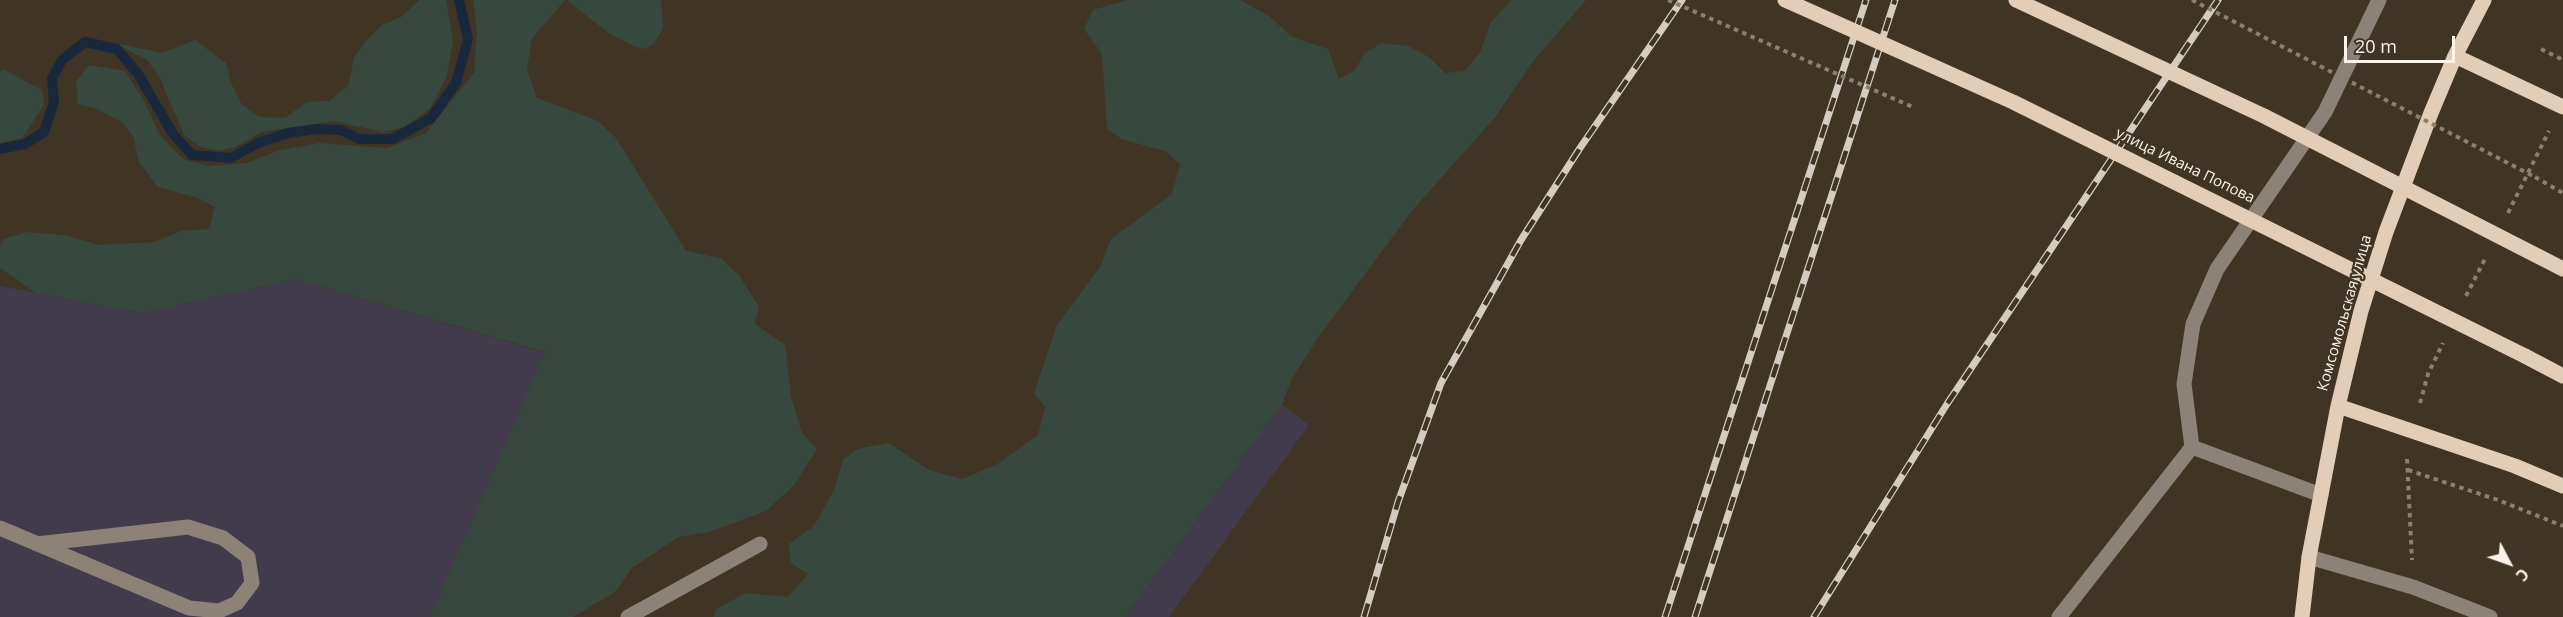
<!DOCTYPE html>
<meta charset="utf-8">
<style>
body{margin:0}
#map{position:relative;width:2563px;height:617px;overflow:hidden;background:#403525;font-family:"Open Sans",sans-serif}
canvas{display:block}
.north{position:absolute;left:2479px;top:533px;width:60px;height:60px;-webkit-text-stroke:4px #403525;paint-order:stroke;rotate:131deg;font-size:16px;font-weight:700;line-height:24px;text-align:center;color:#faf3ea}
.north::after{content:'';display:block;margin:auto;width:21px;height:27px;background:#faf3ea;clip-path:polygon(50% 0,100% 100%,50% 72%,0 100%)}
.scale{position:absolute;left:2344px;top:36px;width:111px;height:27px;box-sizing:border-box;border:3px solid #faf3ea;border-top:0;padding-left:8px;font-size:18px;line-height:21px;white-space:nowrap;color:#faf3ea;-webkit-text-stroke:4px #403525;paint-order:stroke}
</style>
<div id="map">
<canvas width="2563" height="617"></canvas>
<div class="north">С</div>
<div class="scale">20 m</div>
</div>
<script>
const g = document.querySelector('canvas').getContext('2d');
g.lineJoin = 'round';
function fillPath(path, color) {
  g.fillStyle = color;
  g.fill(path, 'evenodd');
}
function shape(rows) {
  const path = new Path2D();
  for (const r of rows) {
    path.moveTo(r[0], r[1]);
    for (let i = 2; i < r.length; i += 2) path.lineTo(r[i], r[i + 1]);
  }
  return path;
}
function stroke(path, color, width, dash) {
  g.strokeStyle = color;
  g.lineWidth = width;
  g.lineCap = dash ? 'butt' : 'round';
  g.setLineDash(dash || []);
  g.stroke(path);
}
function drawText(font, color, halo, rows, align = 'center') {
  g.font = font + ' "Open Sans",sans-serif';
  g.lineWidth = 4.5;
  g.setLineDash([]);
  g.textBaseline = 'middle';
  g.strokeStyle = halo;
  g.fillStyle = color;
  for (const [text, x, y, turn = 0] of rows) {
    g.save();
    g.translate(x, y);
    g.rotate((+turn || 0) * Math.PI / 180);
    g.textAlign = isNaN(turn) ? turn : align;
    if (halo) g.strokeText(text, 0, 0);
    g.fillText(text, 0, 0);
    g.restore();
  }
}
fillPath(shape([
 [296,279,546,353,430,617,0,617,0,286,142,313],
 [1282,405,1309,425,1169,617,1125,617]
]), '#413b4c');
fillPath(shape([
 [420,0,446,0,453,42,446,78,430,108,405,127,383,132,334,121,262,132,235,147,218,151,201,147,184,135,159,76,147,60,114,43,163,53,195,40,226,63,231,83,242,105,260,117,285,118,307,102,329,101,348,86,354,58,364,43,382,25,401,17],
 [473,0,565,0,532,38,527,70,537,98,598,121,616,138,686,251,720,258,739,275,759,307,755,324,785,345,791,397,802,433,817,449,794,485,766,511,709,532,678,537,632,568,615,592,573,617,430,617,545,352,296,279,142,313,36,293,0,268,0,247,4,239,27,232,63,235,100,245,155,242,181,231,209,229,215,207,198,198,158,187,139,162,133,136,122,122,95,108,78,104,76,82,89,65,125,71,143,99,159,134,183,159,208,166,247,163,277,151,319,143,387,148,426,133,474,73,477,34],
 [567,0,661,0,663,28,654,44,645,49,633,46,607,32],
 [1127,0,1240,0,1269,16,1292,37,1328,49,1339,79,1354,71,1365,53,1382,43,1408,46,1429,57,1445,73,1464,71,1480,53,1490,24,1511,0,1586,0,1534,60,1496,116,1411,212,1319,336,1291,380,1282,405,1125,617,713,617,716,609,746,593,788,597,808,574,791,563,789,544,814,526,834,490,843,460,857,449,889,443,929,470,962,479,996,465,1038,435,1045,407,1034,393,1057,325,1100,267,1111,239,1172,194,1180,165,1167,152,1122,139,1107,129,1102,54,1084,29,1093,10],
 [5,70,42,90,44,105,22,138,0,143,0,72]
]), '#37483e');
stroke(shape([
 [0,149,25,144,44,132,54,102,52,79,62,60,85,42,117,49,138,74,173,134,192,155,231,158,258,143,288,133,316,129,341,130,359,139,393,139,431,118,456,83,468,39,459,0]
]), '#1a283d', 10);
stroke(shape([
 [2541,49,2563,60],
 [2535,177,2563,193],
 [2508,213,2549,131],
 [2466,296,2486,257],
 [2420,403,2428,374,2443,343],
 [2407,459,2412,560],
 [2408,470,2498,500,2563,526]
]), '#897f72', 4, [4.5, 4.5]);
stroke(shape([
 [2192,447,2184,384,2193,324,2217,269,2325,112,2379,0],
 [0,528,189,608,219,611,237,603,252,583,248,557,223,538,188,527,37,544],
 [2309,557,2413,587,2490,617],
 [628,617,760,544],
 [2059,617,2192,447,2321,495]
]), '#8c8278', 15);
stroke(shape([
 [2455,56,2563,107],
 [2525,356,2563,376],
 [2338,406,2515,466,2563,486],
 [2302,617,2309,557,2338,406,2361,311,2386,232,2431,113,2455,56,2484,0]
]), '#e2cdb8', 15);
const rail = shape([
 [1364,617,1398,502,1441,383,1521,240,1580,148,1682,0],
 [1665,617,1866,0],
 [1695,617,1895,0],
 [1814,617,1947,404,2218,0]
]);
stroke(rail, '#d4ccc1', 7);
stroke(rail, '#403525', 4.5, [14]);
stroke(shape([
 [1668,0,1915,108],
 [2192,0,2535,177]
]), '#897f72', 4, [4.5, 4.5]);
stroke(shape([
 [1785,0,2013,102,2525,356],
 [2016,0,2264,116,2563,269]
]), '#e2cdb8', 15);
drawText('15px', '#faf3ea', '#403525', [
 ["улица Ивана Попова",2185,166,26],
 ["Комсомольская улица",2345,313,-74]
]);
</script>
